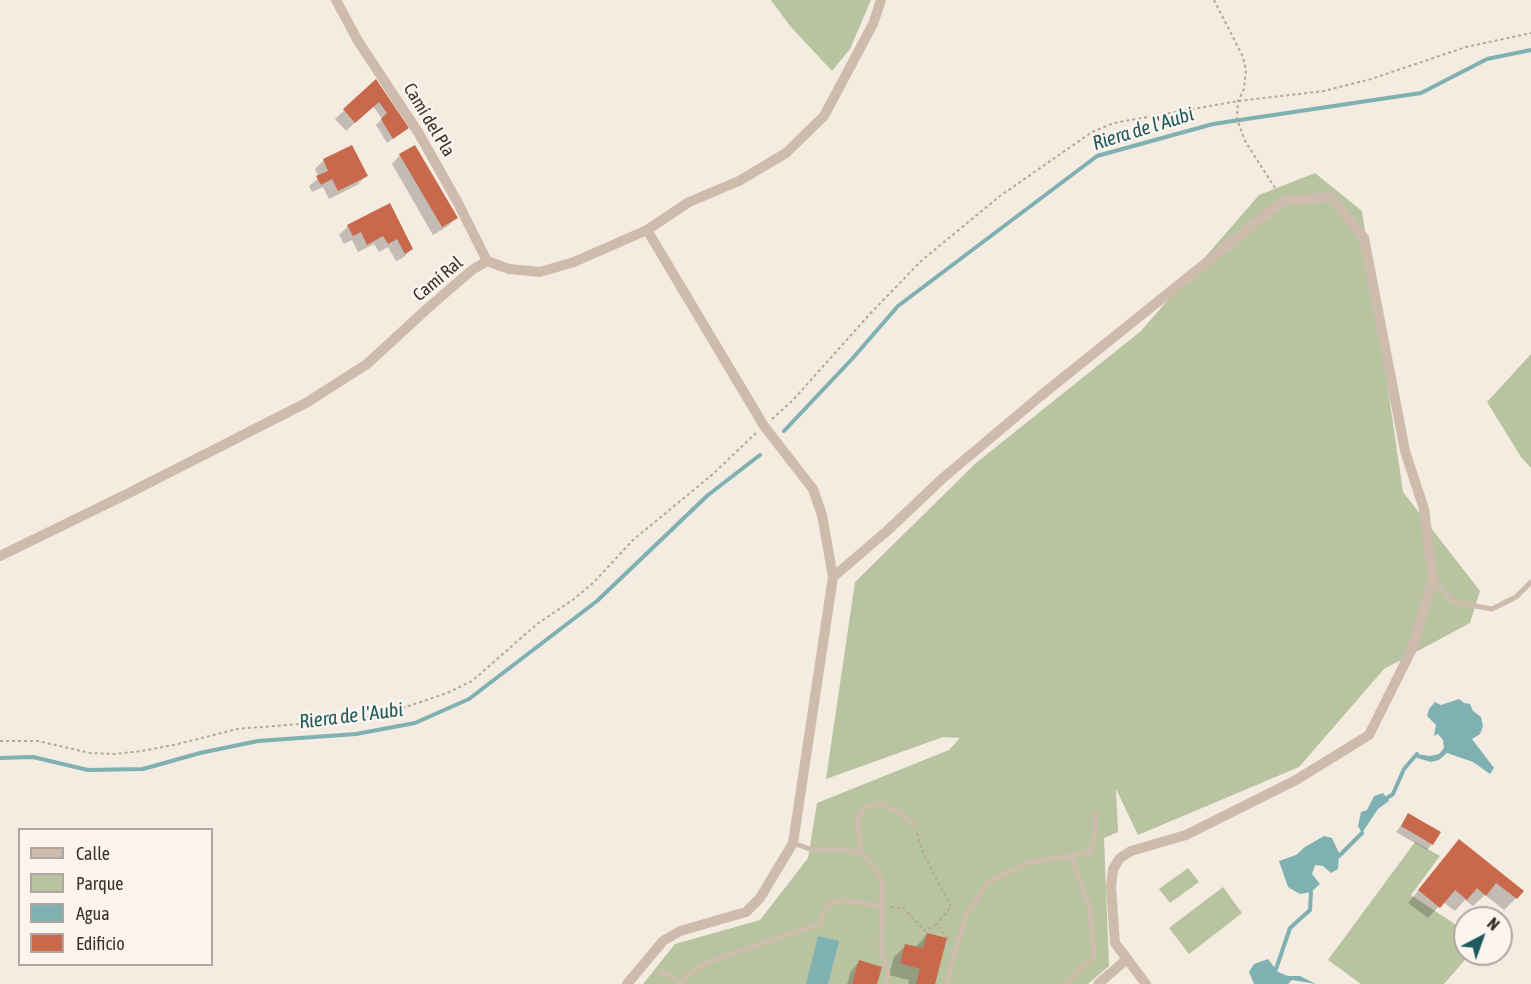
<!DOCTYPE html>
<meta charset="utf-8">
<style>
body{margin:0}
#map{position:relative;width:1531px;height:984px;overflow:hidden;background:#f4ebe1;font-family:"Asap Condensed",sans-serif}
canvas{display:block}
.legend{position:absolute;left:18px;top:828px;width:195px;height:138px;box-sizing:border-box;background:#fbf5ee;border:2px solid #aea6a0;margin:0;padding:8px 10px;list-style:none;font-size:18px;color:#3b302b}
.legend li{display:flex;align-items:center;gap:12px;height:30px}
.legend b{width:30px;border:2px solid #aea6a0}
.north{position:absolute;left:1453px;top:906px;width:60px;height:60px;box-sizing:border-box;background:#fbf5ee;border:2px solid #aea6a0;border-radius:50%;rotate:41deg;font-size:16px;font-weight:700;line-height:24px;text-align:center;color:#3b302b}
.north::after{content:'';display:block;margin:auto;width:21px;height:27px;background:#1f5a5e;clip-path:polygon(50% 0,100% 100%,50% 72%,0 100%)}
</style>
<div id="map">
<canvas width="1531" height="984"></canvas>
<ul class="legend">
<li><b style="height:8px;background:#cdbbac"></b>Calle</li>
<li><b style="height:16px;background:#b8c4a0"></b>Parque</li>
<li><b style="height:16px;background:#7fb0b2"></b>Agua</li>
<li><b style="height:16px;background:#c8694b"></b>Edificio</li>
</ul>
<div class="north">N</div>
</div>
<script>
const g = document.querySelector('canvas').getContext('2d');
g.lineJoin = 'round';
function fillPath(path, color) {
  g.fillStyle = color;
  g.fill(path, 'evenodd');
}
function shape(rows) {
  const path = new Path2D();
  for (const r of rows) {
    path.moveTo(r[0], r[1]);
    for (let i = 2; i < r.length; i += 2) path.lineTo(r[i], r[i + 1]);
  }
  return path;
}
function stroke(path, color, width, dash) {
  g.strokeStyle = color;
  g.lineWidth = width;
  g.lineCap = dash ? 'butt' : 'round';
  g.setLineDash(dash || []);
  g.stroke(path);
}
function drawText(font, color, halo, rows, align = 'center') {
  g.font = font + ' "Asap Condensed",sans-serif';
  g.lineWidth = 5;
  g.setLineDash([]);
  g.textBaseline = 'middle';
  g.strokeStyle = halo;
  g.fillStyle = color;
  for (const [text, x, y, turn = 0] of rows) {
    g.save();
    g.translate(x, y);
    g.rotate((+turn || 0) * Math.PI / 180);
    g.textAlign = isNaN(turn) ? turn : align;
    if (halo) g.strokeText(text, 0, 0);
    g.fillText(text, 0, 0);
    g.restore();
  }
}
fillPath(shape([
 [771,0,871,0,850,49,832,71,790,26],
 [1315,173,1362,211,1403,492,1480,591,1470,623,1384,669,1299,767,1138,835,1116,789,1118,832,1104,838,1109,966,1088,984,643,984,675,944,760,920,808,858,817,803,949,750,960,738,943,737,826,779,855,582,976,463,1141,331,1259,195],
 [1531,354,1531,468,1521,457,1487,402],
 [1415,842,1440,856,1411,895,1465,931,1465,954,1470,954,1444,984,1361,984,1328,960],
 [1188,868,1199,882,1170,903,1159,889],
 [1223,887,1242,913,1189,954,1169,928]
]), '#b8c4a0');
fillPath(shape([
 [1459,699,1464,703,1470,704,1473,711,1481,717,1483,726,1480,734,1472,739,1494,768,1490,774,1473,762,1447,753,1439,760,1431,762,1417,758,1417,754,1430,756,1439,754,1444,748,1443,740,1438,734,1434,736,1436,725,1427,716,1429,709,1435,702,1441,705],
 [1383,793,1389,801,1378,809,1362,833,1358,826,1361,812,1367,810,1374,796],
 [1324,836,1332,838,1339,853,1338,869,1331,873,1323,866,1315,865,1312,874,1320,884,1311,892,1300,894,1288,887,1279,861,1296,855,1305,847],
 [818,936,839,941,828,984,806,984],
 [1268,959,1278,972,1288,976,1300,976,1316,984,1292,980,1288,984,1254,984,1249,972,1254,964]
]), '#7fb0b2');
fillPath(shape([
 [375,82,407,128,387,143,376,125,382,119,373,106,346,131,335,119],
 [351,147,366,176,357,185,329,199,323,187,312,192,309,186,319,178,315,169,323,161],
 [400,155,456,218,448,226,433,235,392,164],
 [389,205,411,249,403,258,396,261,388,247,379,252,374,244,358,252,352,240,344,244,339,235,348,226],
 [1409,815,1432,844,1427,850,1396,832],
 [1459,842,1522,892,1504,910,1485,895,1473,906,1465,900,1455,911,1443,902,1428,918,1408,903],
 [927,934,934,984,908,984,909,980,889,975,894,957,906,945,915,948],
 [859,962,875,984,847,984,851,971]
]), '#0003');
stroke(shape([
 [784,431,852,359,898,306,1097,156,1213,124,1421,93,1487,59,1531,50],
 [0,758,33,757,88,770,143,769,200,753,258,741,356,734,415,723,469,699,597,601,708,495,760,455],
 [1387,798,1393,794,1404,769,1417,754],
 [1339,856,1362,833],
 [1276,969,1290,928,1310,910,1311,892]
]), '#7fb0b2', 4);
fillPath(shape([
 [376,79,409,128,393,139,381,119,387,113,379,102,355,123,343,109],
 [352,145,368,176,338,191,332,179,321,185,316,176,328,171,323,159],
 [415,145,458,218,442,227,399,154],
 [390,203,413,249,405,254,397,239,388,244,383,236,367,245,361,232,353,236,347,225],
 [1408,813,1441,832,1433,845,1401,826],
 [1459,839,1524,891,1517,899,1496,883,1486,896,1477,888,1467,900,1455,890,1440,908,1418,890],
 [927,933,947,938,935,984,916,984,920,969,900,963,905,944,923,948],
 [859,960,882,967,877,984,852,984]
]), '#c8694b');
stroke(shape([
 [1214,0,1243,57,1246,70,1244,89,1238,101,1237,119,1245,141,1277,191],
 [772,419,793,400,869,315,921,261,1000,196,1092,132,1114,123,1238,101,1324,91,1371,79,1466,47,1531,33],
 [0,741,38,741,90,753,114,754,142,751,178,744,237,729,359,719,397,710,447,693,472,681,537,624,574,599,594,582,633,540,713,474,756,433],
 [917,833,921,848,951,907,936,925,950,940],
 [891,907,903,908,925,931,936,925]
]), '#b9a596', 2, [3, 3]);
stroke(shape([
 [1433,580,1453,602,1492,609,1516,597,1531,582],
 [793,843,810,849,842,849,862,853,878,872,883,886,881,952,888,970,886,984],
 [862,853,857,819,866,807,881,804,899,812,915,825],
 [661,971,683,984],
 [681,983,691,972,706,963,820,924,827,905,842,900,882,906],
 [946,984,966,915,988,882,1028,863,1089,852,1095,841,1096,813],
 [1065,984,1094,957,1090,907,1071,857]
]), '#cdbbac', 5);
stroke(shape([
 [336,0,358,41,418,132,458,203,487,261],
 [0,556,127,494,306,403,367,364,429,307,472,270,487,261,509,269,540,272,574,262,647,230,689,202,739,181,786,153,824,116,873,24,881,0],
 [833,577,887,531,943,478,1038,398,1283,201,1331,197,1364,238,1405,451,1424,509,1433,580,1412,649,1369,735,1296,780,1186,835,1131,851,1120,858,1113,869,1111,887,1115,943,1146,984],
 [627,984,663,941,680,931,746,912,760,898,793,843,833,577,822,515,813,489,764,426,647,230],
 [1098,984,1127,959]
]), '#cdbbac', 10);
drawText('18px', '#3b302b', '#fbf5ee', [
 ["Camí del Pla",429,120,59],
 ["Camí Ral",438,279,-40]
]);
drawText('italic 20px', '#1f5a5e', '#fbf5ee', [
 ["Riera de l'Aubi",1143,129,-17],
 ["Riera de l'Aubi",351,716,-7]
]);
</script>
